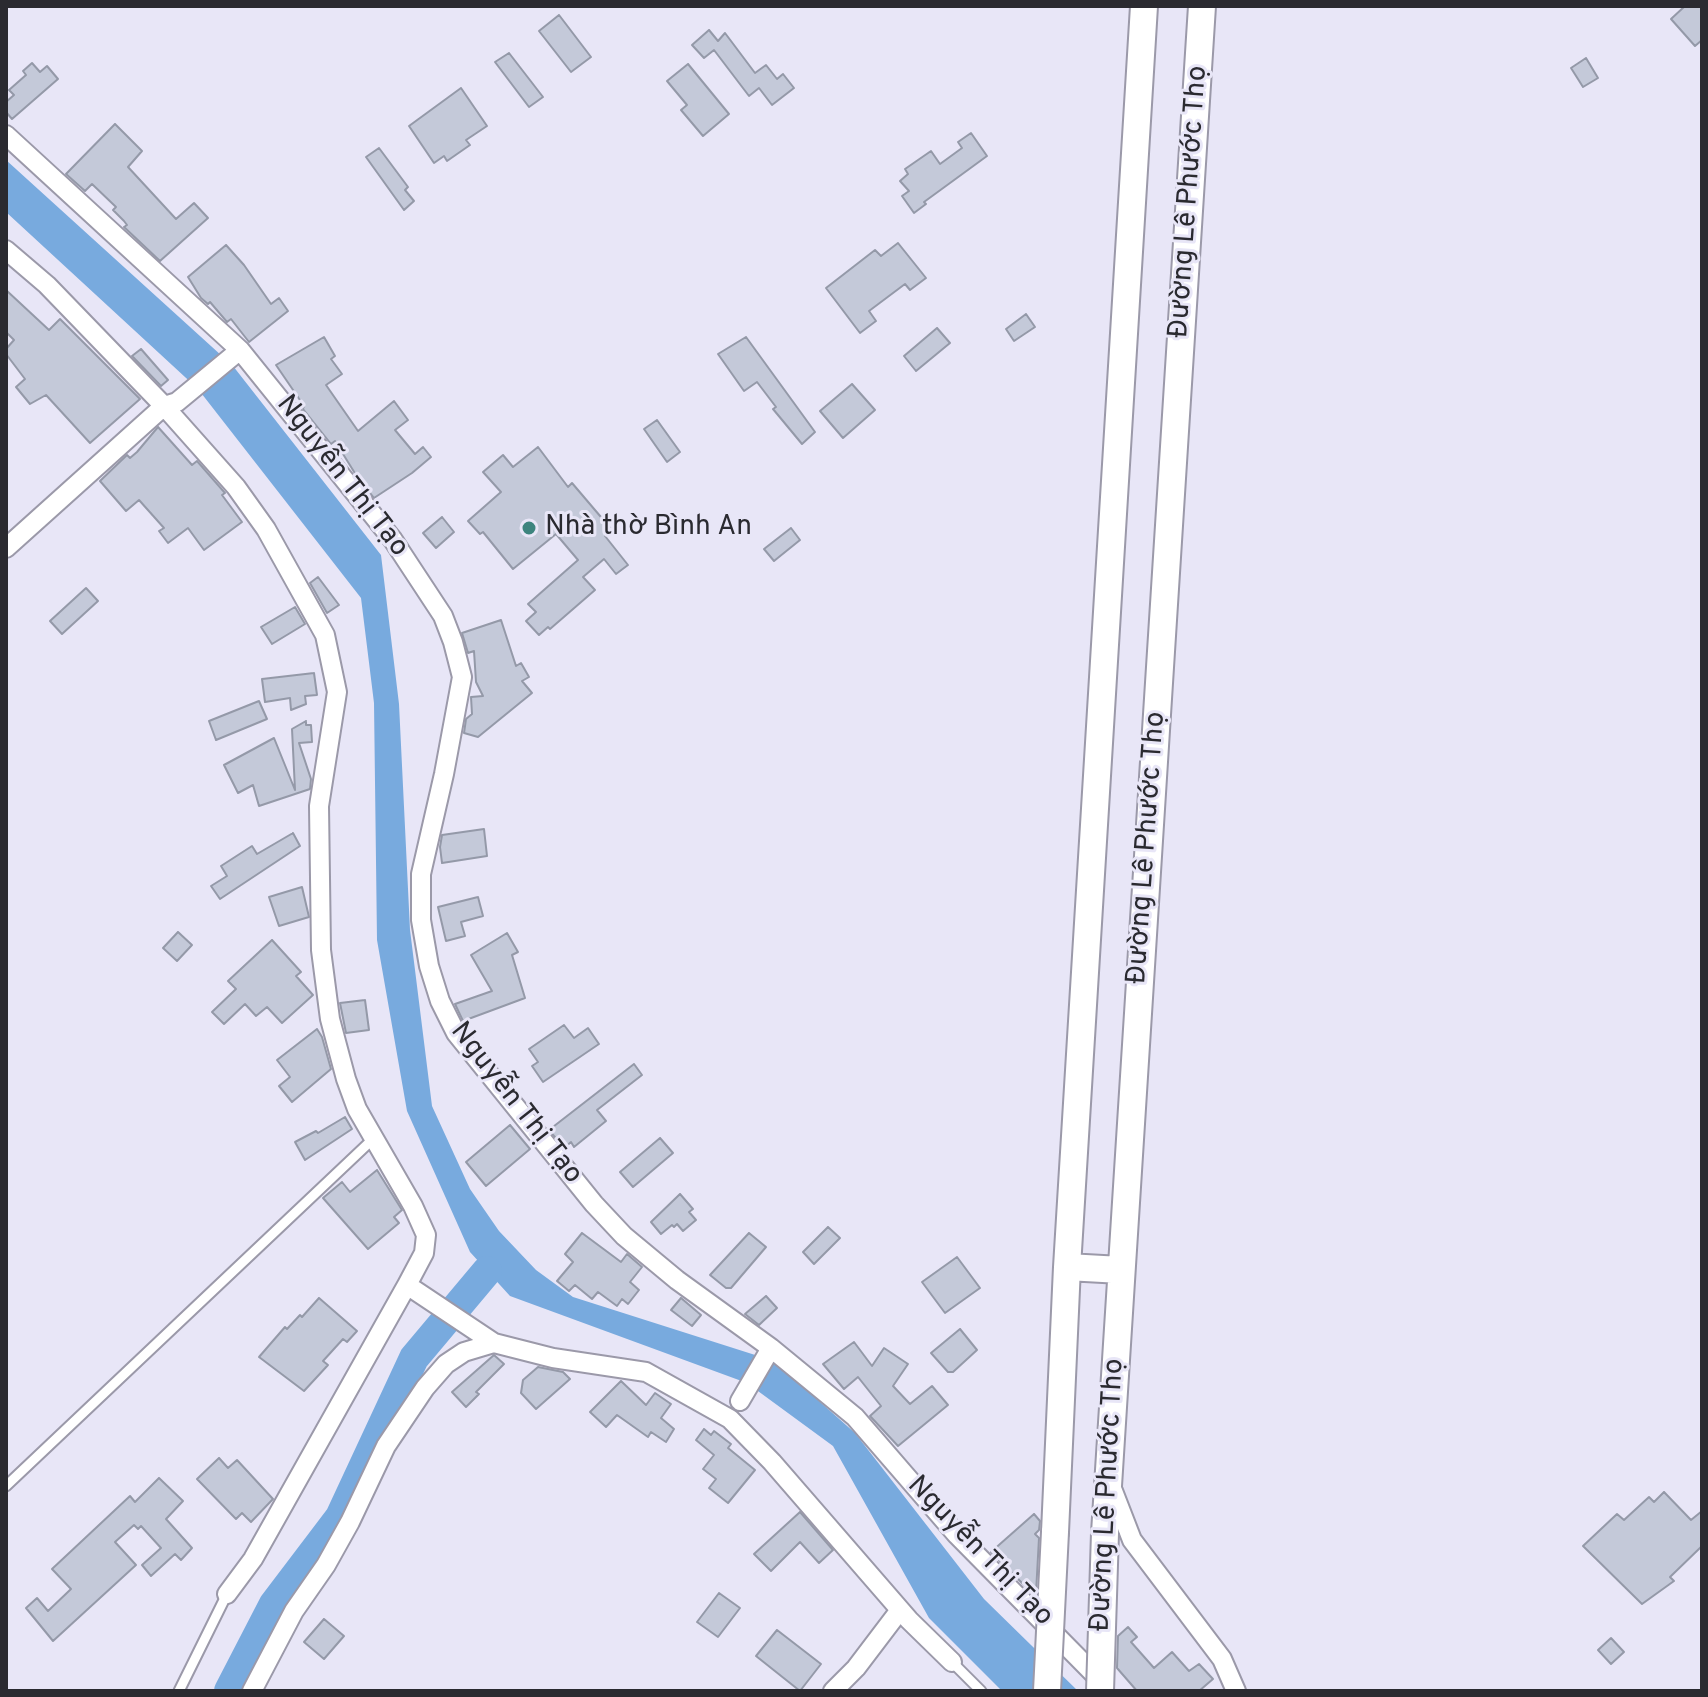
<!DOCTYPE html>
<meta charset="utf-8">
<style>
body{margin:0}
#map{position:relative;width:1708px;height:1697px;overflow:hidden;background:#e8e6f7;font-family:Overpass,sans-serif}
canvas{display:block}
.frame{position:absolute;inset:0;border:8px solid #2a2a30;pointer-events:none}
</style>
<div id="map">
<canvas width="1708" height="1697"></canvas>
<div class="frame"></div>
</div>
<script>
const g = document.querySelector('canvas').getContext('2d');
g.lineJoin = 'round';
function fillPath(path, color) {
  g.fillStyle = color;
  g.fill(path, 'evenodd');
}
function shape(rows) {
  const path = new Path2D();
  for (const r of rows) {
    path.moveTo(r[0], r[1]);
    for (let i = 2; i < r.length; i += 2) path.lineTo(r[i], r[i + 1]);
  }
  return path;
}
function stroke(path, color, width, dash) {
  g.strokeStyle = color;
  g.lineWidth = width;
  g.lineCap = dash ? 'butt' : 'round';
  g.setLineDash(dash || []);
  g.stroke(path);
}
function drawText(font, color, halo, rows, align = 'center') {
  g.font = font + ' Overpass,sans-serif';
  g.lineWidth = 6;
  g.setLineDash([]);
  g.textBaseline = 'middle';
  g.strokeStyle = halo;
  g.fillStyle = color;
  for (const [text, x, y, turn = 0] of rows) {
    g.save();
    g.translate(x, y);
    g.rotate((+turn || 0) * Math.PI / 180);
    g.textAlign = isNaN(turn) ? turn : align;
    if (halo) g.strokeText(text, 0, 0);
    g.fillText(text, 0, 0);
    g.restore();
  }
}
fillPath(shape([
 [6,160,233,366,381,555,399,704,410,930,432,1106,470,1189,499,1231,536,1270,573,1297,774,1361,855,1433,984,1599,1078,1691,1002,1691,929,1618,833,1446,747,1383,510,1296,470,1252,407,1111,377,940,374,703,361,598,198,389,6,212]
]), '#78aade');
stroke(shape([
 [229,1691,274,1604,340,1517,414,1358,487,1271]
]), '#78aade', 30);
const building = shape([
 [1685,6,1702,6,1702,40,1695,46,1671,19,1685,6],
 [559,15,591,57,571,72,539,31,559,15],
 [709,30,718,41,725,33,755,73,766,65,777,79,783,74,794,88,772,105,759,88,749,96,714,50,704,58,692,45,709,30],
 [509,53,543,97,529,107,495,62,509,53],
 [1586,58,1598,78,1583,87,1571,68,1586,58],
 [32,63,40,72,47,66,58,79,12,119,6,112,6,102,14,95,9,90,26,75,23,71,32,63],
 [688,64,729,114,703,136,681,110,687,105,667,81,688,64],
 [461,88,487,126,466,140,470,145,447,161,444,156,434,163,409,126,461,88],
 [115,124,142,151,128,167,176,219,194,203,208,218,160,261,124,227,127,225,124,221,113,210,116,207,92,184,85,191,66,174,115,124],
 [971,133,987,156,924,202,926,204,914,213,902,196,909,191,900,181,908,174,905,169,931,151,940,164,962,148,958,142,971,133],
 [379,148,408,187,405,190,414,201,404,210,366,157,379,148],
 [898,243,926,278,910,290,905,284,869,311,876,321,860,333,826,288,875,250,881,256,898,243],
 [226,245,244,265,271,304,279,298,288,311,249,342,231,319,227,322,210,302,208,304,201,298,188,277,226,245],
 [6,290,49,330,60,319,140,399,90,443,46,395,30,404,16,387,25,379,6,354,6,349,14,340,6,332,6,290],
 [1026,314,1035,327,1014,341,1006,329,1026,314],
 [937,328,950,343,916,371,904,356,937,328],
 [324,337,335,356,331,359,342,374,326,385,358,431,394,401,408,420,395,430,415,454,423,447,431,457,412,473,374,498,356,475,335,441,331,444,303,409,304,406,276,365,324,337],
 [746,337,815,432,802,444,773,409,776,407,757,382,744,391,718,354,746,337],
 [141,349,168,380,161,386,132,356,141,349],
 [852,384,875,410,843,438,820,411,852,384],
 [657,420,680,452,667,462,644,429,657,420],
 [158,427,192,465,197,461,225,493,222,495,242,522,204,550,188,528,168,543,159,531,164,528,139,500,126,511,100,481,127,455,130,458,137,452,158,427],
 [538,447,568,487,572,483,612,530,605,536,628,565,616,574,604,559,583,577,595,590,550,629,548,627,539,635,526,621,536,612,528,604,578,560,556,534,513,569,483,532,480,534,468,521,501,492,483,472,503,455,513,467,538,447],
 [442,517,454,532,436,548,423,533,442,517],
 [791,528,800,540,774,561,764,549,791,528],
 [318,577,339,605,327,613,310,583,318,577],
 [86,588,98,601,62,634,50,621,86,588],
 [295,607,305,624,272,644,261,627,295,607],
 [501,620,516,666,521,663,529,677,522,681,532,693,478,737,464,733,466,719,472,714,471,697,483,696,476,682,474,651,468,653,462,633,501,620],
 [314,673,317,695,305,696,306,704,291,710,290,698,265,702,262,679,314,673],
 [259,701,267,719,216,740,209,721,259,701],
 [306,721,306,725,311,725,312,742,299,743,311,779,310,789,259,806,253,785,238,793,224,765,274,738,295,790,292,729,306,721],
 [484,829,487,856,442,863,440,847,442,835,484,829],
 [293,833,300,846,220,899,211,886,227,876,221,866,252,846,257,854,293,833],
 [302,887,309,917,279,926,269,897,302,887],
 [478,897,483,916,461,922,465,936,446,941,438,907,478,897],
 [178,932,192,945,177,961,163,948,178,932],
 [507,933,518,952,512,955,525,998,463,1021,455,1004,492,991,471,955,507,933],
 [272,940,301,972,296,976,313,995,282,1023,267,1007,256,1016,245,1004,224,1024,212,1012,236,989,228,981,272,940],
 [365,1000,369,1030,346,1033,340,1003,365,1000],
 [564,1025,574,1038,588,1028,599,1044,543,1082,532,1066,538,1062,529,1049,564,1025],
 [317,1029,322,1037,331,1069,292,1102,279,1086,290,1077,277,1060,317,1029],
 [634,1064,642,1075,597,1110,606,1121,574,1147,571,1142,564,1148,549,1130,634,1064],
 [345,1117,352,1129,305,1160,295,1142,316,1131,318,1133,345,1117],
 [510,1125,530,1149,486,1186,466,1162,510,1125],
 [660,1138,673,1153,633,1187,620,1172,660,1138],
 [377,1170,402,1210,394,1217,399,1223,368,1249,323,1198,342,1182,350,1192,377,1170],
 [680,1194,693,1209,689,1212,696,1220,683,1231,677,1224,674,1227,672,1225,661,1234,651,1222,680,1194],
 [828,1227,840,1238,814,1264,803,1252,828,1227],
 [582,1233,621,1262,627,1254,642,1267,630,1282,639,1290,628,1304,622,1299,617,1306,598,1292,592,1299,575,1285,569,1291,557,1281,573,1262,565,1254,582,1233],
 [749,1233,766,1247,731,1288,726,1288,710,1275,749,1233],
 [957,1257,980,1288,945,1313,922,1282,957,1257],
 [766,1296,777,1308,759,1325,745,1314,766,1296],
 [319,1298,357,1331,347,1342,343,1339,323,1361,328,1365,304,1391,259,1357,285,1327,287,1329,300,1315,302,1317,319,1298],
 [681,1298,701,1315,692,1326,671,1310,681,1298],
 [960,1329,977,1350,953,1372,948,1372,931,1353,960,1329],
 [854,1342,872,1366,884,1348,908,1364,893,1386,910,1404,932,1386,948,1405,898,1446,870,1416,881,1406,858,1377,844,1389,823,1364,854,1342],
 [494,1355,504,1364,476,1392,479,1394,466,1407,452,1392,494,1355],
 [538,1367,563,1372,570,1379,536,1409,521,1393,523,1380,538,1367],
 [621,1381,646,1405,655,1393,671,1404,661,1418,674,1429,666,1442,651,1432,648,1437,617,1415,606,1427,590,1412,621,1381],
 [704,1429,711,1435,714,1431,731,1444,728,1448,755,1470,728,1503,709,1488,716,1479,703,1469,714,1455,696,1440,704,1429],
 [219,1458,228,1468,237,1460,273,1499,251,1522,242,1513,236,1519,197,1479,219,1458],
 [159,1478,183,1501,166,1519,192,1548,181,1560,175,1554,151,1576,142,1565,161,1548,141,1526,138,1529,134,1525,115,1542,136,1565,53,1641,26,1608,37,1598,48,1611,71,1589,52,1569,130,1496,135,1502,159,1478],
 [1664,1492,1691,1520,1702,1511,1702,1546,1670,1577,1674,1581,1642,1604,1583,1546,1617,1514,1624,1520,1649,1497,1654,1502,1664,1492],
 [800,1512,833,1550,819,1563,800,1542,771,1571,754,1554,800,1512],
 [1034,1514,1040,1521,1039,1530,1035,1534,1039,1538,1036,1593,1028,1583,1025,1586,991,1552,1034,1514],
 [719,1593,740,1608,718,1637,697,1622,719,1593],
 [324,1619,344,1636,324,1659,304,1642,324,1619],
 [1128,1627,1137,1637,1131,1642,1154,1668,1172,1652,1189,1671,1199,1664,1213,1679,1199,1691,1137,1691,1117,1668,1118,1636,1128,1627],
 [777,1630,821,1664,800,1691,756,1656,777,1630],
 [1611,1638,1624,1652,1611,1664,1598,1650,1611,1638]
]);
fillPath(building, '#c4c9d9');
stroke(building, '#9499a8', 2);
const lane = shape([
 [6,1486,373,1139],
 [952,1662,981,1691],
 [179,1691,227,1594]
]);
const street = shape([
 [6,135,240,350,393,540,443,616,453,642,462,677,444,774,421,874,421,920,429,966,440,1001,456,1033,594,1204,624,1236,677,1280,771,1348,855,1417,957,1535,1103,1683],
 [6,250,47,285,164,406,236,487,266,529,325,635,337,692,319,806,321,950,330,1019,346,1079,357,1109,413,1206,426,1235,424,1253,407,1285,494,1343,553,1358,646,1372,730,1419,772,1462,909,1620,952,1662],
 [6,548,164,406,177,402,240,350],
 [740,1401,771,1348],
 [1113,1491,1132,1540,1222,1659,1236,1691],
 [227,1594,253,1559,407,1285],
 [252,1691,294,1611,326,1565,350,1522,386,1446,425,1388,446,1364,464,1352,494,1343],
 [833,1691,856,1668,900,1610]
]);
const secondary = shape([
 [1067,1267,1121,1270],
 [1055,1532,1067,1267,1144,6],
 [1105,1533,1202,6]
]);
stroke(lane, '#9b99a9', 13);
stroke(street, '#9b99a9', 22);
stroke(secondary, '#9b99a9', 30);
stroke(lane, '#fff', 9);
stroke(street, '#fff', 18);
stroke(secondary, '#fff', 26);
const secondaryBridge = shape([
 [1047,1691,1055,1532],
 [1100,1691,1105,1533]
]);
stroke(secondaryBridge, '#9b99a9', 30, []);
stroke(secondaryBridge, '#fff', 26);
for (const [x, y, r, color] of [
 [529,528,8,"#3d847e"]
]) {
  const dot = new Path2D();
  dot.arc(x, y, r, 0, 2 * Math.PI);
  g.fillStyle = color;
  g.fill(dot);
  stroke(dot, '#e8e6f7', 3);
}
drawText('28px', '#2a2a30', '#e8e6f7', [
 ["Đường Lê Phước Thọ",1190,202,-86],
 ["Nguyễn Thị Tạo",341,477,52],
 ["Đường Lê Phước Thọ",1148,848,-86],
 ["Nguyễn Thị Tạo",515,1104,52],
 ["Đường Lê Phước Thọ",1109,1495,-87],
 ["Nguyễn Thị Tạo",979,1552,46]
]);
drawText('28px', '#2a2a30', '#e8e6f7', [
 ["Nhà thờ Bình An",545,528]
], 'left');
</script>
